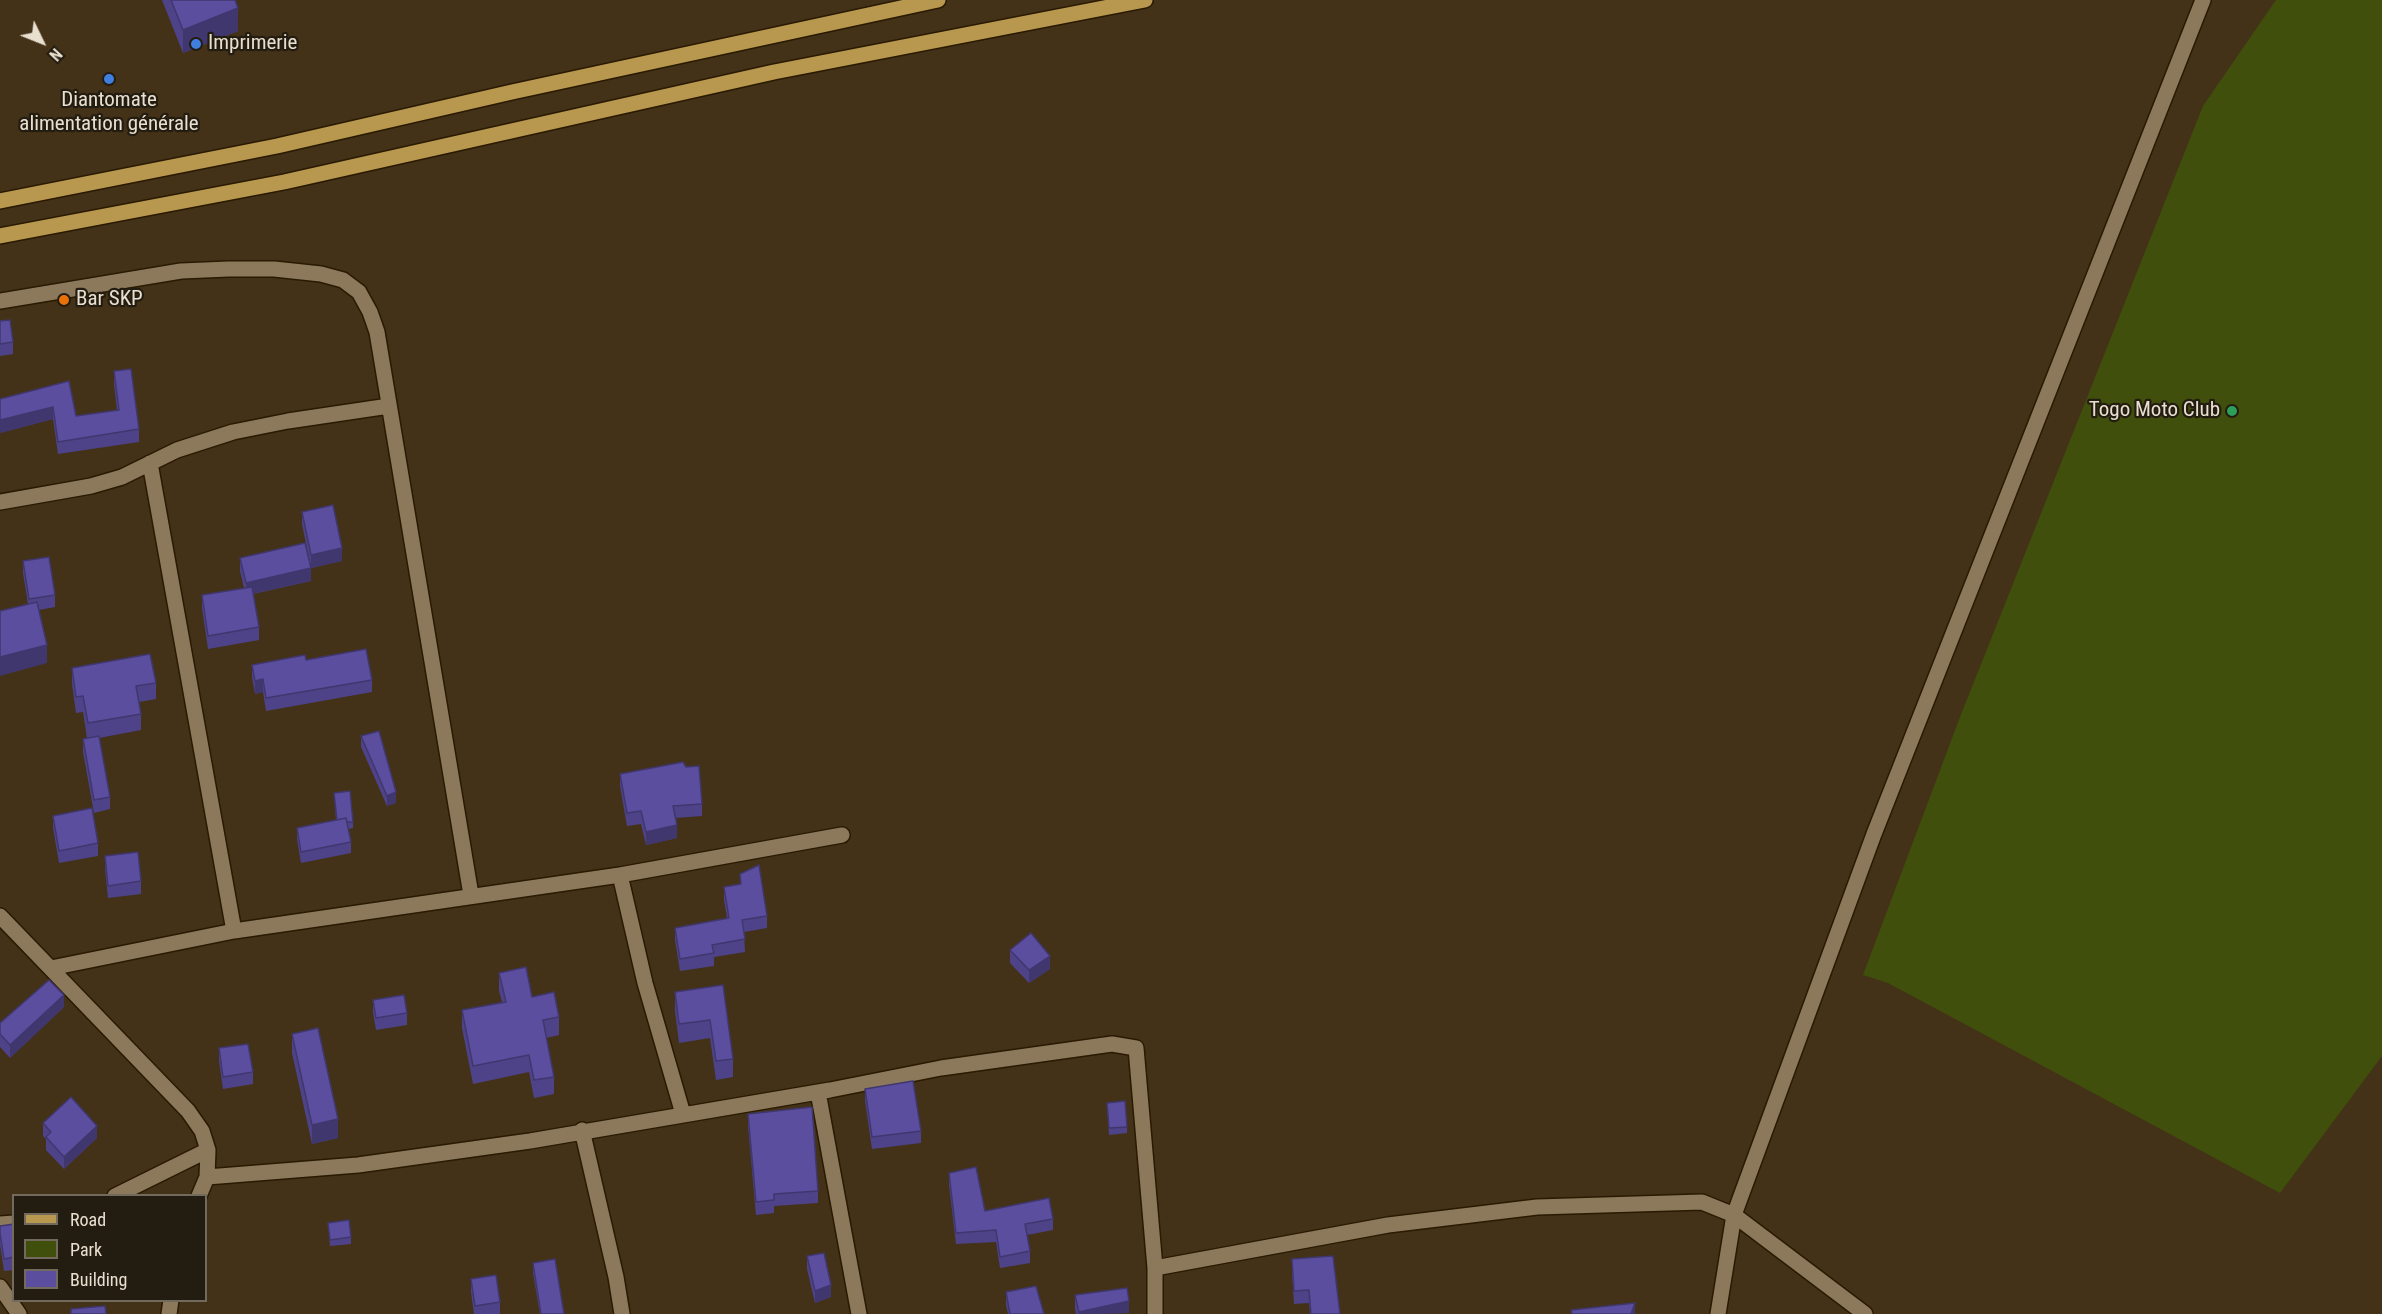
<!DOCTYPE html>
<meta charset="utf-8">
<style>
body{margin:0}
#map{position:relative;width:2382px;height:1314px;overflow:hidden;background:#433218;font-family:"Roboto Condensed",sans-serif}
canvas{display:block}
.legend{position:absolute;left:12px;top:1194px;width:195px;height:108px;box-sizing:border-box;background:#231c10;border:2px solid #726a5c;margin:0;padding:8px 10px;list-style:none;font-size:18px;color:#e9dfcf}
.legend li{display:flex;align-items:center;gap:12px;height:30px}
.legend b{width:30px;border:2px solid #726a5c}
.north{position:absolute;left:12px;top:12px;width:60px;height:60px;-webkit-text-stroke:4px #231c10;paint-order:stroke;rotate:133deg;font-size:16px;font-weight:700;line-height:24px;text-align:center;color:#e9dfcf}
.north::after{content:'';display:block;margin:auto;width:21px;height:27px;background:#e9dfcf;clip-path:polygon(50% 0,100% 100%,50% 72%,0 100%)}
</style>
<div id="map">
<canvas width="2382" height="1314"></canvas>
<ul class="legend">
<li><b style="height:8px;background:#b8974f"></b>Road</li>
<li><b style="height:16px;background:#414f0c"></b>Park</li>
<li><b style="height:16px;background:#5b4e9e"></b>Building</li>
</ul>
<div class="north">N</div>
</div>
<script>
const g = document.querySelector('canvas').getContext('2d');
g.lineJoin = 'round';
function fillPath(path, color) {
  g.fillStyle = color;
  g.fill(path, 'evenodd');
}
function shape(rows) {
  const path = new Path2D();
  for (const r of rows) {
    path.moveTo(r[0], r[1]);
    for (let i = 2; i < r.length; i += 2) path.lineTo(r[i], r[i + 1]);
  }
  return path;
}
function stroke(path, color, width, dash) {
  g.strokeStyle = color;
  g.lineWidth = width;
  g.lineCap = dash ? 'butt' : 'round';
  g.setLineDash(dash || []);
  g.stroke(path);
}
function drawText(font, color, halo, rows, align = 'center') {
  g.font = font + ' "Roboto Condensed",sans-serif';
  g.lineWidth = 4.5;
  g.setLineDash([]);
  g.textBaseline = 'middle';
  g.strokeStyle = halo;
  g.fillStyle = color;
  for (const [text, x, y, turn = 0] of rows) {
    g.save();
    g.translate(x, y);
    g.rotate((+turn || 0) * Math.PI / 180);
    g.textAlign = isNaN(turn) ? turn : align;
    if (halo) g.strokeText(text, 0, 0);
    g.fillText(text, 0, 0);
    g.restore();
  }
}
fillPath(shape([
 [2276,0,2382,0,2382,1056,2280,1193,1888,983,1863,975,1960,717,2203,106]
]), '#414f0c');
const minor = shape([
 [0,301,181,271,229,269,274,269,321,274,343,280,359,292,370,312,377,332,471,895],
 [150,463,234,931],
 [0,502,91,486,122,477,177,450,233,432,288,421,389,406],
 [620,875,645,983,683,1114],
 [0,916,188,1111,202,1131,208,1150,207,1177,199,1196],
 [51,968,234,931,620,875,842,835],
 [818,1092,859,1314],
 [582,1130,616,1277,622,1314],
 [207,1177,358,1165,530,1141,830,1090,941,1068,1112,1044,1136,1048,1155,1268,1155,1314],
 [115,1196,208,1150],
 [0,1224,14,1223],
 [1155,1268,1388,1225,1537,1207,1702,1202,1734,1215,1865,1314],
 [0,1287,19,1314],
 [169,1314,171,1300],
 [1718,1314,1734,1215,1874,834,2203,0]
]);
const primary = shape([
 [0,201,277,146,512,92,938,0],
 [0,236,284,182,774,72,1145,0]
]);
stroke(minor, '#291a01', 18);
stroke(primary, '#291a01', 18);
stroke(minor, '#8c795c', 15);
stroke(primary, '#b8974f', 15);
fillPath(shape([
 [162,0,235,0,238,31,183,53],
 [0,321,13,342,13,354,0,356],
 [114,371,139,429,139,442,58,454,53,419,0,433,69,381,76,416,117,410,114,384],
 [302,512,342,561,311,568,302,524],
 [240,558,311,581,253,594,259,627,259,640,208,649,202,608,202,595,244,588,240,571],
 [23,561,55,595,55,607,39,610,47,663,28,604,23,573],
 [306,660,372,680,372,692,266,711,263,692,255,694,252,677,252,665],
 [72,668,156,683,156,699,139,702,141,714,141,730,99,738,110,797,110,809,94,813,83,752,83,739,87,738,83,712,76,713,72,684],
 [361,736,396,803,387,806,361,747],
 [620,774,702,804,702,816,675,818,677,838,646,845,641,824,627,826,620,786],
 [334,793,353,822,353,828,348,829,351,842,351,853,301,863,297,839,297,828,336,820],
 [53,816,98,843,98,856,59,863,53,828],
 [105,856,141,881,141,894,108,898,105,869],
 [740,874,767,916,767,928,744,932,745,952,714,957,714,966,680,971,675,940,675,928,727,918,724,900,724,887,740,885],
 [1010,950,1050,969,1029,983,1010,963],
 [499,973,532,997,559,1017,559,1035,546,1038,554,1077,554,1094,534,1098,529,1072,473,1084,462,1028,462,1010,502,1002,499,991],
 [723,985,733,1059,733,1077,716,1080,710,1038,679,1043,675,1011,675,992],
 [373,1000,407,1013,407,1025,376,1030,373,1013],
 [64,1007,10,1058,0,1047,0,1023],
 [292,1034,338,1138,312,1144,292,1053],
 [219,1048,253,1072,253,1084,223,1089,219,1061],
 [865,1089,921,1131,921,1143,872,1149,865,1101],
 [1107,1103,1127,1127,1127,1133,1109,1135],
 [748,1114,818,1191,818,1203,774,1206,774,1213,756,1215,748,1126],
 [43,1123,97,1138,64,1169,46,1150,46,1139,43,1136],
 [949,1173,985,1211,1053,1219,1053,1230,1027,1235,1030,1251,1030,1263,1000,1268,996,1242,956,1244,949,1185],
 [328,1223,351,1237,351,1244,330,1246],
 [14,1224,14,1270,4,1271,0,1245,0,1226],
 [807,1256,831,1297,815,1303,807,1269],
 [1292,1259,1340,1314,1310,1314,1309,1303,1294,1304,1292,1273],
 [533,1263,564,1314,540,1314,533,1273],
 [471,1279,500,1302,500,1314,474,1314,471,1292],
 [1006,1292,1044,1314,1008,1314,1006,1305],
 [1075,1295,1129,1313,1076,1314,1075,1308]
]), '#4e4388');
fillPath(shape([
 [238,8,238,31,183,53,183,30],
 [53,407,53,419,0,433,0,420],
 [342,548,342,561,311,568,311,555],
 [311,568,311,581,246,595,246,583],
 [47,645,47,663,0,676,0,657],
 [263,679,263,692,255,694,255,681],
 [396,792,396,803,387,806,387,796],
 [677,825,677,838,646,845,646,832],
 [1050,956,1050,969,1029,983,1029,970],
 [64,995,64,1007,10,1058,10,1045],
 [338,1119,338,1138,312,1144,312,1125],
 [97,1126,97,1138,64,1169,64,1157],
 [831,1285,831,1297,815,1303,815,1291],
 [1129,1301,1129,1313,1079,1314,1079,1312],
 [1635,1303,1635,1314,1631,1314]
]), '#40376f');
const building = shape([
 [171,0,235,0,238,8,183,30,171,0],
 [10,320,13,342,0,344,0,321,10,320],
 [131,369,139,429,58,442,53,407,0,420,0,399,69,381,76,416,119,410,114,371,131,369],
 [333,505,342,548,311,555,302,512,333,505],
 [305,543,311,568,246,583,240,558,305,543],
 [49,557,55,595,29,599,23,561,49,557],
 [252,587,259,627,208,636,202,595,252,587],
 [37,602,47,645,0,657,0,611,37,602],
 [366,649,372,680,266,698,263,679,255,681,252,665,305,655,306,660,366,649],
 [150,654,156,683,136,686,141,714,88,723,83,696,76,697,72,668,150,654],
 [379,731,396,792,387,796,361,736,379,731],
 [99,736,110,797,94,800,83,739,99,736],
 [683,762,686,767,699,766,702,804,673,806,677,825,646,832,641,811,627,813,620,774,683,762],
 [350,791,353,822,347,822,346,818,337,820,334,793,350,791],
 [92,808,98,843,59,851,53,816,92,808],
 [346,818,351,842,301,852,297,828,346,818],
 [138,852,141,881,108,886,105,856,138,852],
 [759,865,767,916,742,920,745,939,712,945,714,953,680,959,675,928,729,918,724,887,741,884,740,874,759,865],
 [1031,933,1050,956,1029,970,1010,950,1031,933],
 [526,967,532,997,554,992,559,1017,543,1020,554,1077,534,1080,529,1055,473,1066,462,1010,506,1002,499,973,526,967],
 [49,980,64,995,10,1045,0,1034,0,1023,49,980],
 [723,985,733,1059,716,1061,710,1020,679,1024,675,992,723,985],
 [404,995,407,1013,376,1018,373,1000,404,995],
 [318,1028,338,1119,312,1125,292,1034,318,1028],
 [248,1044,253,1072,223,1077,219,1048,248,1044],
 [913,1081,921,1131,872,1137,865,1089,913,1081],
 [71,1097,97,1126,64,1157,46,1137,51,1132,43,1123,71,1097],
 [1125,1101,1127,1127,1109,1128,1107,1103,1125,1101],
 [812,1107,818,1191,774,1194,774,1200,756,1202,748,1114,812,1107],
 [976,1167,985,1211,1049,1198,1053,1219,1025,1224,1030,1251,1000,1257,996,1230,956,1233,949,1173,976,1167],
 [349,1220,351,1237,330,1240,328,1223,349,1220],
 [14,1224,14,1257,4,1259,0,1233,0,1226,14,1224],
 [824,1253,831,1285,815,1291,807,1256,824,1253],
 [1333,1256,1340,1314,1311,1314,1309,1290,1294,1291,1292,1259,1333,1256],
 [555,1259,564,1314,541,1314,533,1263,555,1259],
 [496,1275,500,1302,475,1306,471,1279,496,1275],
 [1036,1286,1044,1314,1010,1314,1006,1292,1036,1286],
 [1127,1288,1129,1301,1079,1312,1075,1295,1127,1288],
 [1635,1303,1631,1314,1572,1314,1571,1310,1635,1303],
 [105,1306,106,1314,71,1314,71,1309,105,1306]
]);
fillPath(building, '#5b4e9e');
stroke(building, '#40376f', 1.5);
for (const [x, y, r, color] of [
 [196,44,6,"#3f7fe0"],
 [109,79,6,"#3f7fe0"],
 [64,300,6,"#e8710a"],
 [2232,411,6,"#2e9e5b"]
]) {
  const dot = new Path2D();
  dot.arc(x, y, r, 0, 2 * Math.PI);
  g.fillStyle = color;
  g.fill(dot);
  stroke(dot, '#231c10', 2);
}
drawText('21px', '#e9dfcf', '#231c10', [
 ["Imprimerie",208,44],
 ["Diantomate",109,101,"center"],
 ["alimentation générale",109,125,"center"],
 ["Bar SKP",76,300],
 ["Togo Moto Club",2220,411,"right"]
], 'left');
</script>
